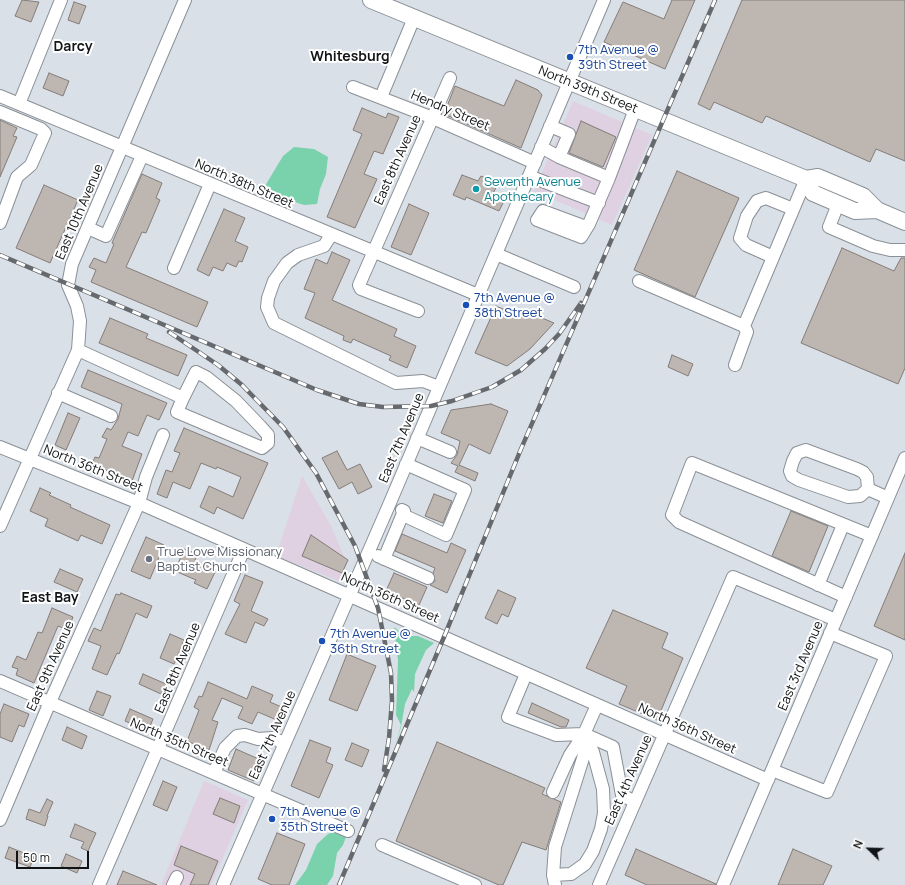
<!DOCTYPE html>
<style>
body{margin:0}
#map{position:relative;width:905px;height:885px;overflow:hidden;background:#dae0e7;font-family:Manrope,sans-serif}
canvas{display:block}
.north{position:absolute;left:849px;top:829px;width:40px;height:40px;-webkit-text-stroke:3px #fff;paint-order:stroke;rotate:293deg;font-size:11px;font-weight:700;line-height:16px;text-align:center;color:#111416}
.north::after{content:'';display:block;margin:auto;width:14px;height:18px;background:#111416;clip-path:polygon(50% 0,100% 100%,50% 72%,0 100%)}
.scale{position:absolute;left:16px;top:851px;width:73px;height:18px;box-sizing:border-box;border:2px solid #111416;border-top:0;padding-left:5px;font-size:12px;line-height:14px;white-space:nowrap;color:#111416;-webkit-text-stroke:3px #fff;paint-order:stroke}
</style>
<div id="map">
<canvas width="905" height="885"></canvas>
<div class="north">N</div>
<div class="scale">50 m</div>
</div>
<script>
const g = document.querySelector('canvas').getContext('2d');
g.lineJoin = 'round';
function fillPath(path, color) {
  g.fillStyle = color;
  g.fill(path, 'evenodd');
}
function shape(rows) {
  const path = new Path2D();
  for (const r of rows) {
    path.moveTo(r[0], r[1]);
    for (let i = 2; i < r.length; i += 2) path.lineTo(r[i], r[i + 1]);
  }
  return path;
}
function stroke(path, color, width, dash) {
  g.strokeStyle = color;
  g.lineWidth = width;
  g.lineCap = dash ? 'butt' : 'round';
  g.setLineDash(dash || []);
  g.stroke(path);
}
function drawText(font, color, halo, rows, align = 'center') {
  g.font = font + ' Manrope,sans-serif';
  g.lineWidth = 4;
  g.setLineDash([]);
  g.textBaseline = 'middle';
  g.strokeStyle = halo;
  g.fillStyle = color;
  for (const [text, x, y, turn = 0] of rows) {
    g.save();
    g.translate(x, y);
    g.rotate((+turn || 0) * Math.PI / 180);
    g.textAlign = isNaN(turn) ? turn : align;
    if (halo) g.strokeText(text, 0, 0);
    g.fillText(text, 0, 0);
    g.restore();
  }
}
fillPath(shape([
 [573,101,652,135,612,225,534,191],
 [302,476,330,524,347,563,339,581,276,556],
 [204,781,248,800,211,885,161,885]
]), '#dfd0e2');
fillPath(shape([
 [294,147,314,149,328,157,326,174,320,189,317,204,304,205,273,195,265,186,283,156],
 [394,627,405,636,418,636,434,643,426,650,415,674,414,692,412,689,405,704,401,727,395,747,401,725,396,715,398,660],
 [333,832,347,834,343,845,337,853,333,876,327,885,295,885,306,870,317,844,328,834]
]), '#7ad2ac');
const building = shape([
 [22,0,39,2,31,22,15,16,22,0],
 [672,0,695,0,665,69,604,42,623,2,664,19,672,0],
 [742,0,905,0,905,161,876,149,870,162,766,116,762,123,714,102,710,110,698,104,742,0],
 [74,2,86,6,79,24,68,20,74,2],
 [49,73,69,81,63,96,43,88,49,73],
 [516,80,538,90,542,95,521,148,444,114,455,86,504,106,516,80],
 [362,108,386,118,388,113,399,117,383,154,374,151,364,174,377,179,355,228,327,217,362,134,353,130,362,108],
 [0,120,17,128,13,136,17,137,0,177,0,120],
 [581,121,616,137,603,167,569,153,581,121],
 [677,171,739,198,695,297,634,270,677,171],
 [142,174,162,183,156,198,160,200,146,233,142,232,126,267,208,302,197,327,91,282,96,270,89,267,94,258,106,263,114,244,112,243,142,174],
 [462,175,478,181,481,176,498,183,492,196,504,201,499,211,466,197,465,200,453,195,462,175],
 [44,185,78,200,50,263,16,248,44,185],
 [409,204,429,213,411,255,391,247,409,204],
 [224,209,245,218,235,241,248,247,242,262,239,261,236,267,227,263,223,271,213,267,209,276,197,270,224,209],
 [842,248,894,271,901,258,905,258,905,368,898,384,801,343,842,248],
 [332,252,350,260,332,300,397,329,394,336,416,346,407,368,389,360,391,356,353,339,351,343,343,340,344,336,305,318,315,293,304,289,316,259,327,264,332,252],
 [496,306,527,319,530,313,554,323,530,349,507,366,475,353,496,306],
 [110,318,148,334,146,338,187,355,178,376,99,343,110,318],
 [672,355,693,364,688,376,668,367,672,355],
 [88,370,167,403,159,420,147,415,138,436,128,432,122,446,142,454,132,481,92,464,95,457,99,458,107,439,102,437,107,428,111,430,118,419,122,404,81,387,88,370],
 [491,404,508,411,490,454,469,444,459,465,478,473,475,481,455,472,458,466,451,463,457,455,460,441,441,433,451,410,491,404],
 [68,413,80,418,66,450,55,445,68,413],
 [184,428,268,463,243,519,217,507,214,514,200,507,209,486,233,497,241,477,217,467,216,469,201,463,190,489,173,482,167,498,157,494,166,470,172,472,180,453,174,451,184,428],
 [337,451,347,470,360,464,372,487,358,494,352,482,339,489,322,458,337,451],
 [40,488,51,493,49,495,71,505,70,507,110,525,102,544,81,535,78,541,45,526,48,519,30,511,40,488],
 [434,494,452,501,443,523,425,516,434,494],
 [791,511,828,526,809,572,772,556,791,511],
 [402,534,447,553,451,543,466,550,447,593,430,585,435,581,433,573,435,568,395,551,402,534],
 [311,535,348,560,342,573,302,556,311,535],
 [146,537,164,545,150,579,131,571,146,537],
 [184,549,198,554,195,560,216,570,207,589,194,583,196,580,175,571,184,549],
 [905,553,905,640,874,626,905,553],
 [60,569,83,579,77,592,54,582,60,569],
 [394,573,427,587,419,605,386,591,394,573],
 [245,575,263,582,251,611,268,619,264,626,255,622,246,643,225,634,240,604,234,601,245,575],
 [498,590,516,598,508,617,502,614,497,624,485,618,498,590],
 [121,593,152,606,147,618,136,613,119,654,117,653,107,675,92,669,101,646,88,641,94,628,101,631,116,594,120,595,121,593],
 [52,608,73,617,68,630,58,626,34,683,16,675,18,669,12,667,17,656,26,660,38,632,42,633,52,608],
 [613,610,668,633,662,648,683,658,657,720,619,704,627,686,586,668,613,610],
 [170,634,184,640,174,664,160,658,170,634],
 [347,654,376,666,357,711,329,700,347,654],
 [143,674,166,684,161,694,139,684,143,674],
 [208,682,247,699,252,686,273,695,270,702,284,708,279,721,258,712,252,724,238,718,243,707,222,698,212,720,218,722,209,750,187,741,199,710,194,707,199,696,202,697,208,682],
 [97,691,111,696,103,716,89,710,97,691],
 [532,703,569,720,566,727,561,727,528,713,532,703],
 [4,704,29,714,24,727,19,725,12,742,0,737,0,714,4,704],
 [130,709,153,719,148,731,125,721,130,709],
 [67,727,87,736,82,749,62,740,67,727],
 [310,740,331,748,326,762,333,765,319,798,291,786,310,740],
 [437,742,545,788,542,794,561,802,546,850,522,842,503,885,499,885,396,841,437,742],
 [352,743,369,750,362,767,345,760,352,743],
 [236,749,263,761,254,781,228,770,236,749],
 [163,781,177,787,167,811,153,805,163,781],
 [220,798,240,806,234,823,213,814,220,798],
 [47,799,53,802,47,816,48,816,45,826,26,819,29,809,40,813,47,799],
 [75,824,96,833,88,851,81,848,84,842,70,837,75,824],
 [277,833,305,844,289,885,272,885,258,879,277,833],
 [181,846,218,861,208,885,190,885,195,874,174,865,181,846],
 [9,847,34,857,30,867,5,858,9,847],
 [636,849,716,884,716,885,647,885,625,875,636,849],
 [793,849,832,866,823,885,778,885,793,849],
 [66,854,82,861,77,873,61,866,66,854],
 [123,871,157,885,117,885,123,871]
]);
fillPath(building, '#beb6b1');
stroke(building, '#847c78', 1);
const minor = shape([
 [353,87,433,118,535,163],
 [0,96,478,295],
 [381,97,414,18],
 [19,104,61,0],
 [0,112,41,129,45,133,31,165,17,177,0,223],
 [550,126,569,134,559,157],
 [541,147,559,157,609,178],
 [529,176,599,203],
 [838,204,829,227,873,246,890,250,905,250],
 [586,227,543,211,537,220,581,237,589,224,609,178,635,109],
 [88,228,106,236,142,156],
 [331,235,324,246,298,255,287,263,274,281,268,298,267,307,274,323,396,383,423,381,439,387],
 [496,254,574,287],
 [773,257,746,245,740,238,747,216,757,201,766,198,793,209],
 [174,268,210,184],
 [639,281,744,326,747,332,735,365],
 [418,311,361,289,359,285,450,78],
 [744,326,806,179],
 [78,350,183,398,177,412,262,448,268,443,268,435,260,426,236,401,206,377,196,372,183,398],
 [58,393,111,416],
 [417,438,450,452],
 [0,447,139,503,768,780],
 [868,489,860,496,848,497,799,480,792,476,790,471,793,461,797,453,806,450,857,469,863,472,867,477,868,489,888,498],
 [403,515,446,535,465,490,406,464],
 [0,526,78,350,80,321,77,306,68,285,72,264,185,0],
 [378,556,428,578],
 [384,559,404,511,402,510],
 [818,585,843,525],
 [846,597,679,522,672,515,692,463,872,536],
 [526,674,508,717,556,735,584,734],
 [0,681,348,831],
 [597,705,584,734,613,747,622,795,635,802],
 [772,770,827,792,886,656,830,633],
 [214,773,225,748,237,736,245,735,258,739,273,738,284,743],
 [553,792,570,755,584,734],
 [0,820,50,702,139,503,146,477,163,435],
 [382,845,475,885],
 [553,875,571,874,585,864,593,851,601,829,604,813,603,789,593,752,584,734],
 [99,885,244,549],
 [173,885,177,877],
 [223,885,389,505,604,0],
 [555,885,553,875,555,847,584,755,584,736],
 [599,885,733,577,836,620],
 [723,885,905,458]
]);
const major = shape([
 [371,0,806,179,818,177,863,196,877,210,905,222],
 [806,179,813,193,855,211,877,210]
]);
stroke(minor, '#8a9096', 14);
stroke(major, '#8a9096', 18);
stroke(minor, '#fff', 12);
stroke(major, '#fff', 16);
const rail = shape([
 [0,255,317,390,359,404,383,407,431,406,452,401,492,387,521,370,545,349,559,334,581,303],
 [169,332,218,365,242,385,283,427,316,473,355,546,378,608,391,673,392,701,389,738,384,770],
 [339,885,444,637,521,449,715,0]
]);
stroke(rail, '#666a6e', 4.5);
stroke(rail, '#fff', 3, [9]);
for (const [x, y, r, color] of [
 [570,57,4,"#1a4fb4"],
 [476,189,4,"#0f9aa8"],
 [466,305,4,"#1a4fb4"],
 [149,559,4,"#6b7280"],
 [322,641,4,"#1a4fb4"],
 [272,819,4,"#1a4fb4"]
]) {
  const dot = new Path2D();
  dot.arc(x, y, r, 0, 2 * Math.PI);
  g.fillStyle = color;
  g.fill(dot);
  stroke(dot, '#fff', 1.5);
}
drawText('13px', '#164399', '#fff', [
 ["7th Avenue @",578,50],
 ["39th Street",578,65],
 ["7th Avenue @",474,298],
 ["38th Street",474,313],
 ["7th Avenue @",330,634],
 ["36th Street",330,649],
 ["7th Avenue @",280,812],
 ["35th Street",280,827]
], 'left');
drawText('13px', '#111416', '#fff', [
 ["North 39th Street",588,90,22],
 ["Hendry Street",450,111,23],
 ["East 8th Avenue",398,160,-66],
 ["North 38th Street",244,184,23],
 ["East 10th Avenue",80,212,-67],
 ["East 7th Avenue",402,438,-67],
 ["North 36th Street",93,469,22],
 ["North 36th Street",390,598,24],
 ["East 9th Avenue",51,666,-66],
 ["East 3rd Avenue",801,666,-67],
 ["East 8th Avenue",178,668,-67],
 ["North 36th Street",687,729,24],
 ["East 7th Avenue",273,735,-66],
 ["North 35th Street",179,743,23],
 ["East 4th Avenue",629,780,-66]
]);
drawText('13px', '#0d838f', '#fff', [
 ["Seventh Avenue",484,182],
 ["Apothecary",484,197]
], 'left');
drawText('13px', '#5b616d', '#fff', [
 ["True Love Missionary",157,552],
 ["Baptist Church",157,567]
], 'left');
drawText('bold 14px', '#111416', '#fff', [
 ["Darcy",73,47],
 ["Whitesburg",350,57],
 ["East Bay",50,598]
]);
</script>
